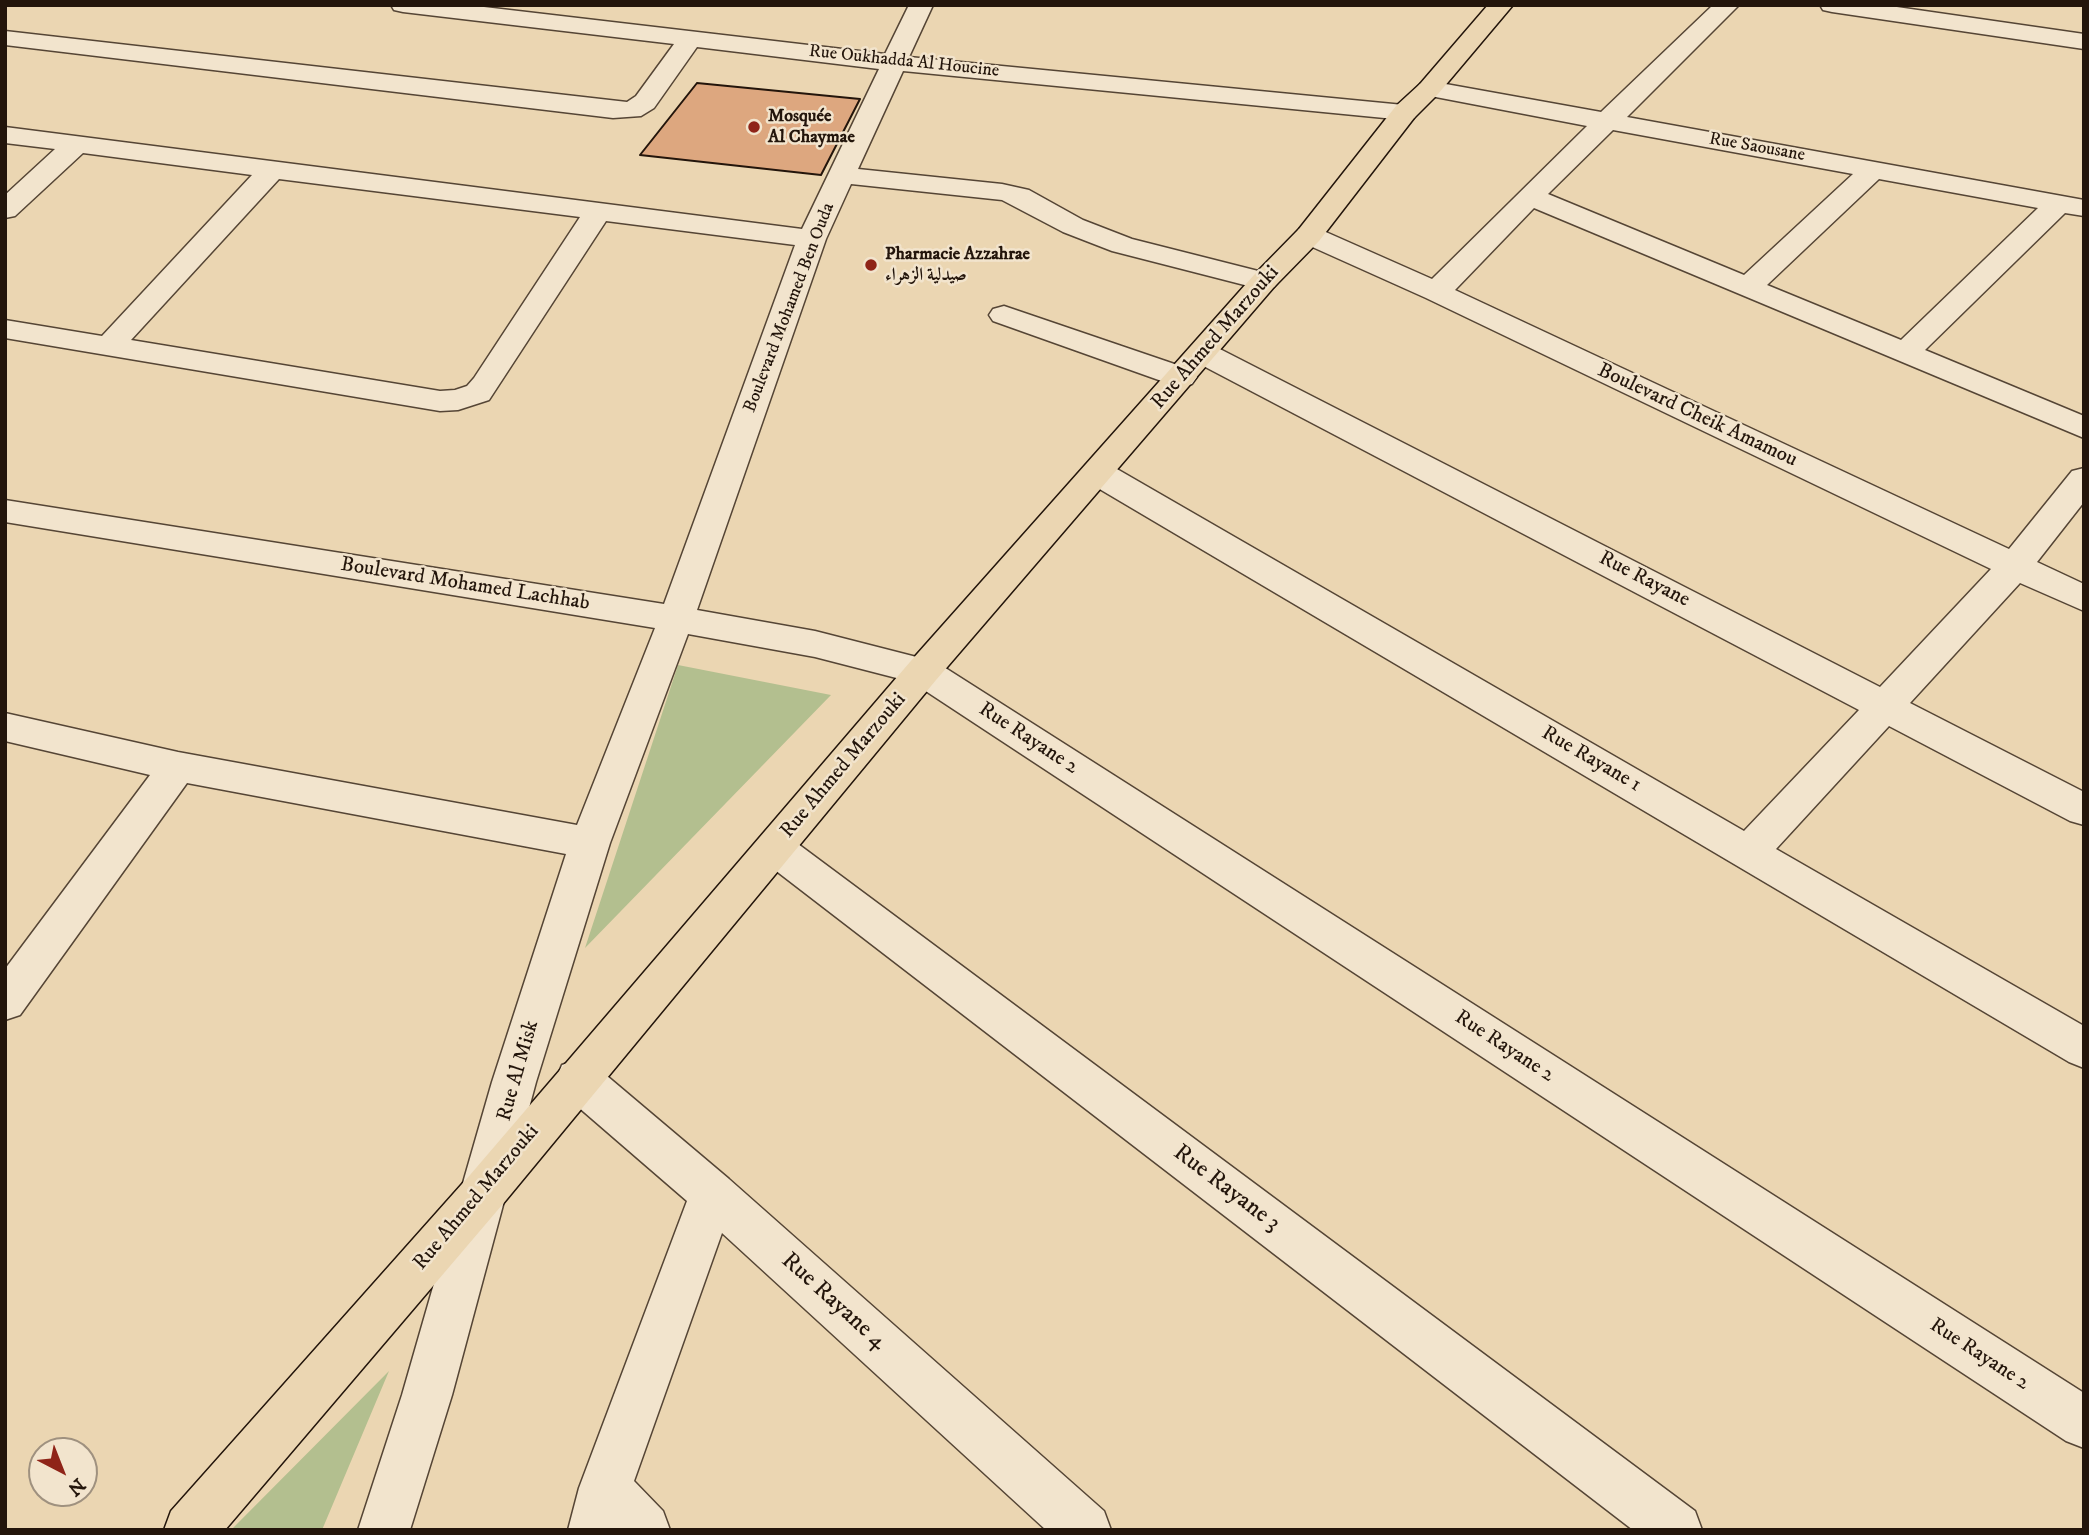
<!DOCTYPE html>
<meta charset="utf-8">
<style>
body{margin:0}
#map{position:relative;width:2089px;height:1535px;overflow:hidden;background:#ebd6b2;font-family:"IM FELL DW Pica",serif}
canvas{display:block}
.frame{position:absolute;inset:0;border:7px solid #23150b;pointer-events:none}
.north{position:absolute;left:28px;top:1437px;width:70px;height:70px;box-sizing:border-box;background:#f2e4cd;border:2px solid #9f917f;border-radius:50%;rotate:138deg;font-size:19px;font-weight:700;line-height:28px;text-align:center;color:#23150b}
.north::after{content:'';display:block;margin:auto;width:24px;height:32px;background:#8f2418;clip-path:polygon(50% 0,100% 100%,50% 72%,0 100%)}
</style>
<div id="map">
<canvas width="2089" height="1535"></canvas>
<div class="frame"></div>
<div class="north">N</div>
</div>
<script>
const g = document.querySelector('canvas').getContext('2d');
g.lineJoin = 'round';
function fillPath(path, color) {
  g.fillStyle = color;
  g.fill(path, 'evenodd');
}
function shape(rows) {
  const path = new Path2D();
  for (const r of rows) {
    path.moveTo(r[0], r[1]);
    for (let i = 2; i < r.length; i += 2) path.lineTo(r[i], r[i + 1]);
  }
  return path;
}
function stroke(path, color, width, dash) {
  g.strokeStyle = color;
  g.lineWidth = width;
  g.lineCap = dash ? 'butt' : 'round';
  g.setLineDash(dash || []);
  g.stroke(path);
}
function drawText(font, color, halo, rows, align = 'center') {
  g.font = font + ' "IM FELL DW Pica",Amiri,serif';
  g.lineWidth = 5;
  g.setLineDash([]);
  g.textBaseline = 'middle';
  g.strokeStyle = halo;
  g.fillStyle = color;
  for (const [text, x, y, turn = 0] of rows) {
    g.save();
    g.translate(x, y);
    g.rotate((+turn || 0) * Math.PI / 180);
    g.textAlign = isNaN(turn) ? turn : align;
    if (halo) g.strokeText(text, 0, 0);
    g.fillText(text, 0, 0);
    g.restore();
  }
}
fillPath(shape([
 [678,665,831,695,585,948],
 [389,1371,322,1530,231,1530]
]), '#b3bf8f');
const building = shape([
 [697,83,860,99,821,175,640,155,697,83]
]);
fillPath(building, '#dda77f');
stroke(building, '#23150b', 2);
const minor = shape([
 [391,5,467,5,885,54,909,5,933,5,909,57,1414,106,1418,112,1414,118,1405,120,903,71,858,169,1002,184,1029,190,1083,220,1132,239,1274,275,1279,281,1274,287,1264,290,1112,251,1063,232,1002,200,851,184,826,239,697,610,815,631,936,662,2084,1393,2084,1448,2066,1441,912,682,815,657,688,634,610,843,536,1082,452,1395,410,1530,358,1530,402,1395,492,1082,566,854,187,783,20,1015,5,1020,5,969,150,775,5,741,5,713,178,752,577,825,655,628,5,522,5,500,664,604,795,245,606,221,489,400,458,410,440,411,5,338,5,320,102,336,252,175,83,153,15,216,5,218,5,195,55,149,5,143,5,127,802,229,879,69,697,47,654,108,641,116,613,118,5,45,5,31,627,102,636,96,674,44,403,12,394,10,391,5],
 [279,179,580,217,474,378,467,386,455,390,440,391,131,340,279,179],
 [1713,5,1739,5,1627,117,2084,200,2084,216,2065,213,1925,350,2084,416,2084,438,1534,208,1455,290,2009,549,2072,471,2084,468,2084,502,2037,562,2084,584,2084,611,2020,583,1910,703,2084,792,2084,825,2070,821,1889,726,1776,849,2084,1026,2084,1068,2069,1062,1086,481,1082,473,1086,465,1098,462,1110,465,1744,831,1859,710,1192,360,1188,353,1192,346,1203,344,1214,346,1880,687,1991,569,1426,298,1299,241,1295,235,1299,229,1309,226,1319,229,1432,279,1587,126,1420,94,1416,89,1420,84,1429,81,1601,112,1713,5],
 [1613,130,1853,174,1744,275,1548,194,1613,130],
 [1879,179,2038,208,1901,340,1767,285,1879,179],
 [1820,5,1883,5,2084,34,2084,49,1832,12,1823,10,1820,5],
 [1004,306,1192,370,1197,377,1192,384,1181,387,1170,384,993,321,989,315,993,309,1004,306],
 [776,833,790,838,1695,1511,1702,1530,1633,1530,762,860,756,849,762,838,776,833],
 [578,1059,594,1065,729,1179,1104,1511,1111,1530,1046,1530,722,1233,634,1481,663,1511,670,1530,568,1530,579,1488,687,1201,562,1093,556,1079,562,1065,578,1059]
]);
const major = shape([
 [1488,5,1513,5,1438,94,1414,118,1319,241,1274,287,936,680,502,1205,225,1530,164,1530,171,1511,470,1175,910,662,1254,275,1299,229,1396,106,1420,84,1488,5]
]);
stroke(minor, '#554535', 3);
stroke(major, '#23150b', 3);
fillPath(minor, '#f2e4cd');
fillPath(major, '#ebd6b2');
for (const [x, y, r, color] of [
 [754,127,7,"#8f2418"],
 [871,265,7,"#8f2418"]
]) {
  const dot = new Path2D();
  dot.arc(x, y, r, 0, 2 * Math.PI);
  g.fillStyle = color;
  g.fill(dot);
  stroke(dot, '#f2e4cd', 2.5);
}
drawText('18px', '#23150b', '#f2e4cd', [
 ["Rue Oukhadda Al Houcine",904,62,6],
 ["Rue Saousane",1757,148,10],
 ["Boulevard Mohamed Ben Ouda",790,308,-69]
]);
drawText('bold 18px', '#23150b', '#f2e4cd', [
 ["Mosquée",768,117],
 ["Al Chaymae",768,138],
 ["Pharmacie Azzahrae",885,255],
 ["صيدلية الزهراء",885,276]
], 'left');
drawText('21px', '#23150b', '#f2e4cd', [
 ["Rue Ahmed Marzouki",1216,338,-49],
 ["Boulevard Cheik Amamou",1697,416,25],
 ["Rue Rayane",1644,580,27],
 ["Boulevard Mohamed Lachhab",465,585,9],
 ["Rue Rayane 2",1028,739,33],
 ["Rue Rayane 1",1591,760,30],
 ["Rue Ahmed Marzouki",844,766,-50],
 ["Rue Rayane 2",1504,1047,33],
 ["Rue Al Misk",519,1071,-74],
 ["Rue Ahmed Marzouki",477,1198,-50],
 ["Rue Rayane 2",1979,1355,33]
]);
drawText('24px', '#23150b', '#f2e4cd', [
 ["Rue Rayane 3",1226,1189,37],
 ["Rue Rayane 4",833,1302,42]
]);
</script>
